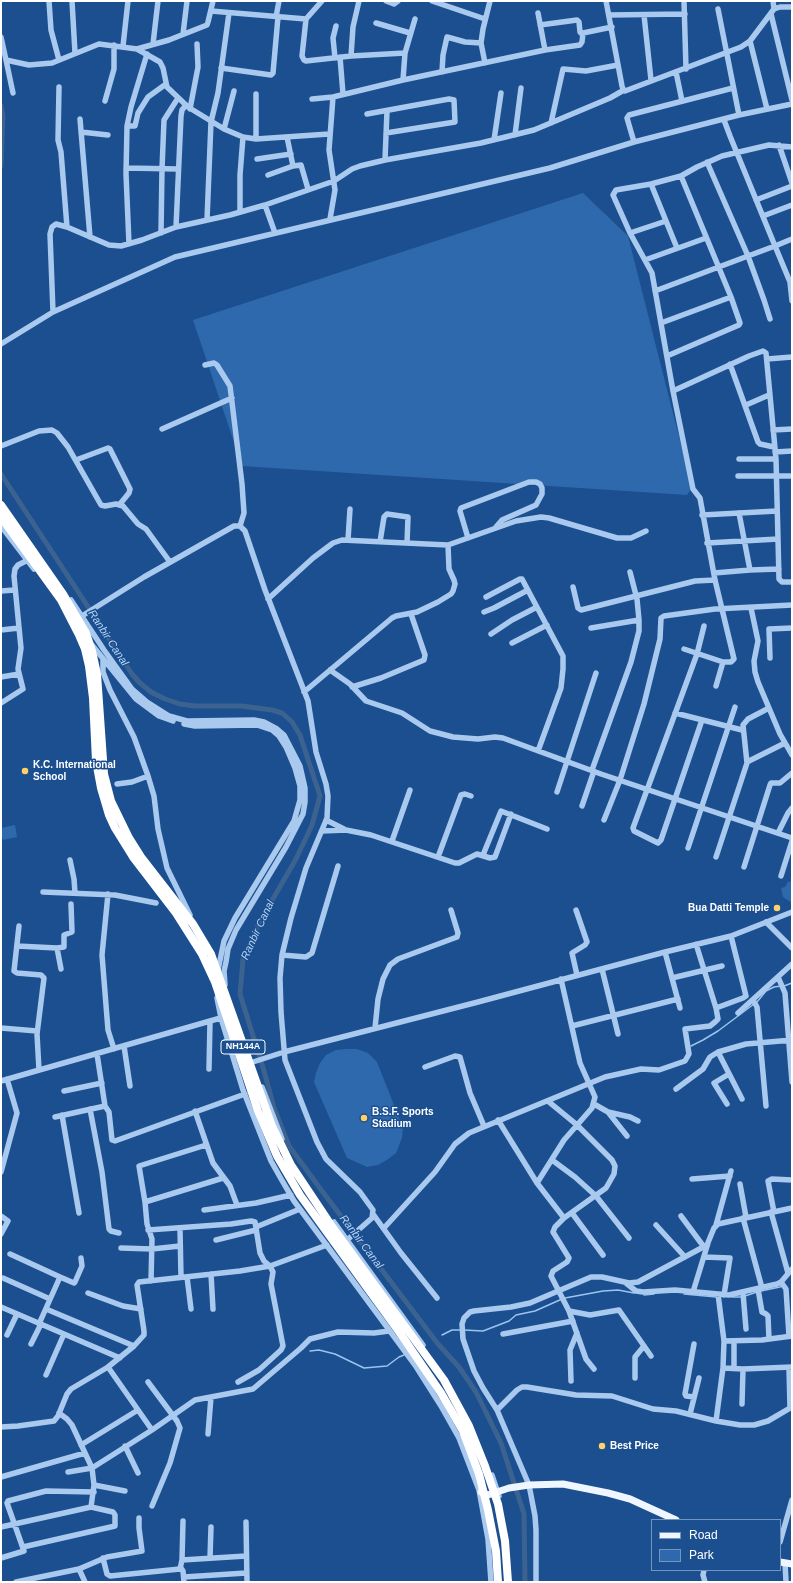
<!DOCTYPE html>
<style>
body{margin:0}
#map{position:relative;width:793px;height:1583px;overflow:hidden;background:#1b4f8f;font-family:Arial,sans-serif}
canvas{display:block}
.frame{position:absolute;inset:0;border:2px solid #fff;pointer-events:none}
.legend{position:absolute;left:651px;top:1519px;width:130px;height:52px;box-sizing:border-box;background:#1b4f8f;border:1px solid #7695bc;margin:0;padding:5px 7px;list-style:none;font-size:12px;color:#fff}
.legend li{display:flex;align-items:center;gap:8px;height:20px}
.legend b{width:20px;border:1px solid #7695bc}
</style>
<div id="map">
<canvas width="793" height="1583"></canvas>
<div class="frame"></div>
<ul class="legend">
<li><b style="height:5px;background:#f0f6ff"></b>Road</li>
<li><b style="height:11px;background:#2e69ad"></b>Park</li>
</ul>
</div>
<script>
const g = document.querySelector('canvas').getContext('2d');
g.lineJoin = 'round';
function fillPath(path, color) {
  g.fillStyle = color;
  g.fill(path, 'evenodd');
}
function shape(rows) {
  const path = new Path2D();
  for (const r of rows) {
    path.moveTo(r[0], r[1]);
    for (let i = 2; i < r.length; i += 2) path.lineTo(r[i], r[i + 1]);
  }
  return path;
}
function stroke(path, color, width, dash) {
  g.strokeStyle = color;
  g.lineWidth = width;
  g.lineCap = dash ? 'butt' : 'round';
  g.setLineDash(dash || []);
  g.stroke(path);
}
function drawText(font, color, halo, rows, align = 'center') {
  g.font = font + ' Arial,sans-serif';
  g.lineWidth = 3;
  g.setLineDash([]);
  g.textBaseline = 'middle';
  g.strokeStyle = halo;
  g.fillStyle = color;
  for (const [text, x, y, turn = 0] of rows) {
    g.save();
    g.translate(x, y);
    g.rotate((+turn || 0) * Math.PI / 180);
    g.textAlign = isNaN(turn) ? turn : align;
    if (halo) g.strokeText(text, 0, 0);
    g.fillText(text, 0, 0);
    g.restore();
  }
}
fillPath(shape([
 [583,193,628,236,692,488,687,495,242,466,193,320],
 [15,825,17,837,3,840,1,834,1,828],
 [792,881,792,903,783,897,781,888,785,887,788,882],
 [347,1049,357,1049,368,1053,377,1062,403,1128,402,1138,396,1153,387,1160,378,1165,367,1167,347,1158,314,1082,316,1073,320,1063,326,1055,336,1050]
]), '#2e69ad');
stroke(shape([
 [784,986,792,983],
 [757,1002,766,991,774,987,781,986],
 [691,1046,703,1040,718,1031,754,1004],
 [761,1291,780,1287,782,1286],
 [684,1294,716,1297],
 [644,1295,654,1294],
 [745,1296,757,1292],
 [732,1297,742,1297],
 [565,1298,603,1291,618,1290,634,1293],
 [464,1330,483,1331,509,1321,516,1315,535,1311,562,1299],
 [442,1335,452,1330,461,1330],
 [310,1351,319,1350,335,1354,364,1368,387,1366,399,1357,404,1355]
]), '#9cc4f0', 1.5);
stroke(shape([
 [1,106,3,116,1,166],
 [1,474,132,674,140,683,151,692,165,699,180,704,195,706,242,706,272,710,282,713,292,722,300,735,320,796,312,825,296,859,259,923,243,959,240,994,264,1071,274,1108,289,1146,322,1191,438,1344,459,1367,476,1392,501,1443,524,1514,525,1582]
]), '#3c6290', 5);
stroke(shape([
 [49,1,51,30,59,60],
 [72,1,75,53],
 [386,1,394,4,398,1],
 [432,1,485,19],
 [606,1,622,86,623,89,625,91,741,47,750,41,774,9,780,7,792,7],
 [684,1,686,69],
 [773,1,774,9],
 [718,9,739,115],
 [211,11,306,19,302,56,304,60,306,61,351,56,405,53,403,80],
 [538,13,545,50],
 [771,14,792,100],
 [609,15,685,14],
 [644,15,651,80],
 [276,17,279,1],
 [306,19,322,1],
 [376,23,410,33],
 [540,25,577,20,579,22,580,32,582,34],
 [183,34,187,1],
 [1,37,6,60,29,65,52,63,99,44,137,49,160,62,163,68,167,87,188,107,224,129,243,137,256,139,329,134],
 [750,41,767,109],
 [153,44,158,1],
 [123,46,128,1],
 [137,49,169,40,207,25,208,22,213,1],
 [405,53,415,19],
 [351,56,353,27,359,1],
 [340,57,343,94],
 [335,58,333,38,336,26],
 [6,60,13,93],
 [485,63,481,43,483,29,490,1],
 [221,68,271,75,273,73,278,17],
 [442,72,443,55,447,37,465,42,481,43],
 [676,72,682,101],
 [59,87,58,140,61,152,67,227],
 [312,99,333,97,403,80,545,50,580,45,582,42,583,33,612,27],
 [105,101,114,69,114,45],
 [190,109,198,67,197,44],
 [367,114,449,99,454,100,455,122,386,133],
 [80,119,90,237],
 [724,120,730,136,775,246,792,239],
 [551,123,563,69,586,71,618,65],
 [127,126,135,126,138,113,148,97,166,84],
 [224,129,234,91],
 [81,132,108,135],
 [515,135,521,88],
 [287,137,293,166,301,165,308,189],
 [256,139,256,94],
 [494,140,501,93],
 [634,142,627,118,629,115,733,88],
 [779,145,792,183],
 [792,147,769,145,722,156,697,167,681,176,651,184,616,190,613,195,630,233,652,273,673,391,749,356,763,351,766,353,776,459,779,579,782,582,792,582],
 [257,159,291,154],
 [385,160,387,111],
 [126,168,178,169],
 [268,175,293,166],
 [651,184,677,248],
 [756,200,792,186],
 [265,205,275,233],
 [240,212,240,175,243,137],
 [763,216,792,205],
 [330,219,335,190,329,150,333,97],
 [207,220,211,122,218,93,229,13],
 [176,227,181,116,182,110,186,105],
 [161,233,162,169,164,120,178,98],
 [630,233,666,221],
 [129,244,126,174,127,126,131,107,147,54],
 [645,260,706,238],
 [655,291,748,256,707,162],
 [53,312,50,234,52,227,56,224,67,227,109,245,121,246,142,240,176,227,230,215,265,205,334,181,352,169,360,166,385,160,481,143,534,130,610,98,624,90],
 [770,319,764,300,748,256,775,246,790,282,792,301],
 [661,323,731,297],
 [1,344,53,312,175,257,550,168,634,142,739,115,792,104],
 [667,356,739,325,740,323,731,297,681,176],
 [767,359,792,357],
 [730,364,758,442,760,444,774,447],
 [205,365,214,363,217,365,230,386,242,484,244,513,240,526],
 [673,391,693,489,700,498,715,580,734,659,731,662,723,662,684,649],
 [746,405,769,395],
 [162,429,232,398],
 [773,430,792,429],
 [1,446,39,431,52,430,57,433,68,447,101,505,105,506,116,504,123,506,138,524,146,529,170,562],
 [775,452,792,451],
 [739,459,776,459],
 [76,460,108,448,110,449,130,489,129,493,120,504],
 [738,476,792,476],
 [739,513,750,570,779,569],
 [702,515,777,511],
 [1,526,34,569],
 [468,538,460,511,461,508,529,482,536,482,540,484,542,488,542,494,536,505,502,520,496,527],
 [348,540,350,509],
 [380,542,384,517,387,514,408,517,407,543],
 [707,543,778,539],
 [714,573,750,570],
 [573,587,578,608,581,610,695,581,715,580],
 [1,591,14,590],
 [486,597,520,579,522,579,563,656,563,669,561,688,538,751],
 [268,599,313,558,333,543,342,540,448,545,516,521,541,517,549,518,617,538,631,538,646,531],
 [71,600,104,650,132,689,147,702,169,716,187,721,254,720,264,722,277,729,284,735,300,766,305,788,305,802,303,814,286,847,236,930,228,949,226,962,224,971,225,985],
 [751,608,758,641,754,661,755,672,758,682,780,734,792,755],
 [484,612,494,608,528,590],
 [82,616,144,577,234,526,240,526,245,531,265,590,308,701,316,752,326,784,328,796,327,818,306,868,291,918,282,955,280,978,281,1012,285,1060,317,1142,326,1159,360,1192,373,1210,372,1218,347,1240],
 [591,628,639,620],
 [1,630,19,628],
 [491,634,512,620,537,607],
 [512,643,547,625],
 [92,645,136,699,159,716,173,721],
 [770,658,769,629,792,628],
 [103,659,103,672,110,690,134,737,148,776,154,796,158,829,167,868,190,915],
 [330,670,350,684,366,701,402,713,430,731,453,737,478,739,495,737,503,738,601,774,792,838],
 [1,677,19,674],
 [716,686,723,662],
 [352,687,381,678,424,660,425,655,411,614],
 [304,692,392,618,396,616,417,612,438,602,451,594,453,591,455,584,454,580,449,569,448,545],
 [1,703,23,689,18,669,21,648,14,576,15,569,18,565,30,559],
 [675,713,742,730],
 [702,720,661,840,658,843,634,831,633,828,697,654,704,626],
 [184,724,195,726,257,725,272,730,279,736,286,747,295,768,300,786,300,800,294,821,235,918,224,941,218,970],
 [747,762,785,743],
 [592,770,631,662,639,631,639,620,637,599,630,572],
 [117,784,132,782,148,776],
 [557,792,596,673],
 [582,806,594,771],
 [326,820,344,829],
 [604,820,620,780,644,704,660,639,661,618,664,616,715,609,792,605],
 [322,831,346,830,371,835,455,863,459,863,477,854,490,858,495,857,511,814],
 [778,833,788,813,792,808],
 [392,841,410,790],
 [688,848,735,707],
 [483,855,501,811,547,829],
 [438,857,461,795,465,794,471,796],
 [716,857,747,763,743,725,748,719,769,708],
 [70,860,74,879,75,893],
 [744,867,770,785,771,783,780,783,792,773],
 [781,876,792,841],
 [43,892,115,895,156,903],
 [108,894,102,955,108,1030,114,1049],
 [576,910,587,942,585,945,572,953,577,975],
 [766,922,792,948],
 [19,926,14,971,17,973,41,975,44,978,37,1034,39,1070],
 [17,946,57,948,64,947,64,935,72,932,71,904],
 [57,948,61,969],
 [665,952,680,1008],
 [282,955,306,957,312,953,338,866],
 [602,969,618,1034],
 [778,977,785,993,792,1082],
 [672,978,722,966],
 [217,998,221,1018,243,1090,271,1161,280,1177,294,1201,415,1365,441,1406,459,1438,479,1490,488,1539,491,1582],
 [753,1000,757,1007,766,1106],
 [716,1008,743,998,746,996,731,936],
 [738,1013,792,964],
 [572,1026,678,999],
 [1,1028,37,1031],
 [375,1028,378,999,383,979,390,965,398,959,457,937,458,933,451,910],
 [124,1046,130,1086],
 [718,1052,742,1099],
 [253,1062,284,1052,478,1002,665,952,731,936,792,912],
 [425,1067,455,1056,460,1057,470,1093,484,1126],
 [209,1069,210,1022],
 [1,1081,224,1017],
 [262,1087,282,1139],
 [676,1089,703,1069,710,1057,718,1052,746,1044,792,1040],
 [64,1091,102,1083],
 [548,1101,576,1124,612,1160,615,1166,614,1174,606,1188,564,1218,555,1227,553,1232,569,1258,567,1262,553,1271,551,1276,569,1311,586,1359,594,1369],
 [594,1104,608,1112,630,1117,638,1121],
 [727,1104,714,1083,729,1074],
 [105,1106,109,1112,112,1140,115,1141,245,1094],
 [90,1109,102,1172,109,1229,111,1231,119,1233],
 [195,1111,213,1163,230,1186,237,1205],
 [608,1112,627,1136],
 [62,1115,79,1213],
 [55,1117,105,1106,97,1054],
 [498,1120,537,1183,564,1218],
 [552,1160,575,1177,596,1196,629,1238],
 [1,1172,17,1113,7,1079],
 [692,1179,730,1176],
 [537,1183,564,1140,592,1108,595,1097,580,1063,561,979],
 [740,1184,746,1217],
 [145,1202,223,1178],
 [204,1210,256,1203,291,1195],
 [771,1212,788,1273],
 [774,1212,768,1181,772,1179,792,1180],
 [572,1213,603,1255],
 [373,1214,401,1253,437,1298],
 [1,1216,8,1221,1,1234],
 [681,1216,704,1247],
 [743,1218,762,1288],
 [334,1222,423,1345],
 [656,1225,685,1257],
 [716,1225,731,1171],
 [256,1227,300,1209],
 [384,1228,435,1172,455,1144,469,1133,605,1077,641,1069,659,1070,685,1061,689,1054,685,1029,710,1026,715,1022,718,1019,716,1008,696,944],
 [180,1229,181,1277],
 [148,1230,231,1224,251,1221,255,1222,260,1253,264,1261,270,1266,273,1272,271,1284,283,1346,281,1350,259,1370,238,1382],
 [216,1240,256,1230],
 [121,1248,152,1249,180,1246],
 [10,1254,60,1277],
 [704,1257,730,1258,724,1295],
 [211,1274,213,1309],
 [187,1277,191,1309],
 [3,1278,50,1299],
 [151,1281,152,1239,147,1224,145,1202,139,1166,206,1145],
 [781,1282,786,1289,789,1336],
 [626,1283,636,1291,643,1292,675,1290,729,1295,777,1284,781,1282,792,1269],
 [758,1289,762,1312,766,1314,768,1316,769,1339],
 [693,1292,708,1243],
 [88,1293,123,1306,141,1309],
 [743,1293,746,1329],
 [1,1307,120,1358],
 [46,1309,134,1346],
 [569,1311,590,1315,619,1310,651,1356],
 [39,1324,60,1277,74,1283,75,1282,82,1266,81,1258],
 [503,1334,573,1321],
 [7,1335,17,1314],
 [724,1341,762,1340,792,1336],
 [31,1344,41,1324],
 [694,1344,685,1394,686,1396,694,1397],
 [108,1367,134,1346,144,1335,144,1331,137,1285,139,1282,240,1271,270,1266,327,1245],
 [723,1368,743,1369,792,1367],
 [734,1368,734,1341],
 [789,1368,790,1408],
 [46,1375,64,1334],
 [635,1378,635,1357,644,1346],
 [571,1381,570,1350,577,1333],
 [148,1382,177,1421,180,1428,170,1463,152,1506],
 [742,1404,743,1369],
 [497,1410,517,1390,522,1387,527,1387,576,1395,612,1396,653,1409,676,1411,716,1421,740,1425,754,1425,768,1421,792,1407],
 [690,1414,699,1378],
 [716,1421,723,1368,724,1341,718,1294],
 [1,1427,18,1426,54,1421,58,1416,67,1394,71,1389,108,1367,152,1430],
 [208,1434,211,1397],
 [81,1445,138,1410],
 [125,1446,138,1473],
 [68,1472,92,1468,152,1430,195,1400,253,1389,301,1348,310,1339,338,1332,374,1333,389,1331],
 [492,1475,499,1496],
 [1,1477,85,1453],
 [94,1485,125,1491],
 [246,1522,247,1582],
 [1,1527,91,1507,94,1485,92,1468,72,1425,67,1419,59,1413],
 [780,1542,792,1500],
 [23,1547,115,1526,115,1515,113,1512,91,1507],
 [1,1558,24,1551,7,1503,8,1501,46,1491,94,1492],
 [103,1558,107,1574,110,1576,180,1569,182,1560,183,1521],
 [210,1558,211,1527],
 [182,1560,246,1556],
 [785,1563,786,1582],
 [181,1568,183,1571,184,1582],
 [79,1569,85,1582],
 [704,1570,703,1575,705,1582],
 [184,1577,246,1573],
 [16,1582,79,1569,107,1557,142,1551,139,1528,139,1518],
 [536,1582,536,1530,535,1516,529,1485,497,1410,483,1388,474,1371,463,1339,462,1324,464,1318,470,1312,474,1311,511,1307,530,1303,591,1277,602,1277,629,1283,638,1282,707,1245,714,1228,718,1224,792,1208]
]), '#a9c9ee', 5.5);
stroke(shape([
 [481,1492,488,1495,509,1488,529,1485,563,1484,608,1493,630,1499,676,1520],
 [780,1562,792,1564]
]), '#f0f6ff', 7);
stroke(shape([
 [1,505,63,594,86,633,92,651,97,674,104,774,111,801,129,838,141,857,193,924,211,954,272,1126,291,1165,331,1225,444,1380,469,1426,485,1466,498,1504,505,1541,508,1582],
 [1,517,61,600,79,635,85,649,89,666,93,698,96,761,101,788,109,815,115,828,133,857,176,913,202,954,215,982,258,1111,277,1156,300,1195,400,1333,441,1393,463,1431,479,1474,488,1510,496,1551,498,1582]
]), '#fff', 8);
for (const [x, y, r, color] of [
 [25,771,4,"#ffd166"],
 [777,908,4,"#ffd166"],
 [364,1118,4,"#ffd166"],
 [602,1446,4,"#ffd166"]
]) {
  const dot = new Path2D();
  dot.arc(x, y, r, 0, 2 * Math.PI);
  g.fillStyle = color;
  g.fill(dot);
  stroke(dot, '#1b4f8f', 1.5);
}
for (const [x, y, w] of [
 [243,1047,44]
]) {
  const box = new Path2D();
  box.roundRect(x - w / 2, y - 7, w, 14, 3);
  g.fillStyle = '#1b4f8f';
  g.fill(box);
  stroke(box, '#fff', 1);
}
drawText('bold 9px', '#fff', null, [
 ["NH144A",243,1047]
]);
drawText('bold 10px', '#fff', '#1b4f8f', [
 ["K.C. International",33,765],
 ["School",33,777],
 ["Bua Datti Temple",769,908,"right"],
 ["B.S.F. Sports",372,1112],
 ["Stadium",372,1124],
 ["Best Price",610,1446]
], 'left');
drawText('italic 11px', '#b5d3f5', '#1b4f8f', [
 ["Ranbir Canal",108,638,57],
 ["Ranbir Canal",258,930,-65],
 ["Ranbir Canal",361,1242,53]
]);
</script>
